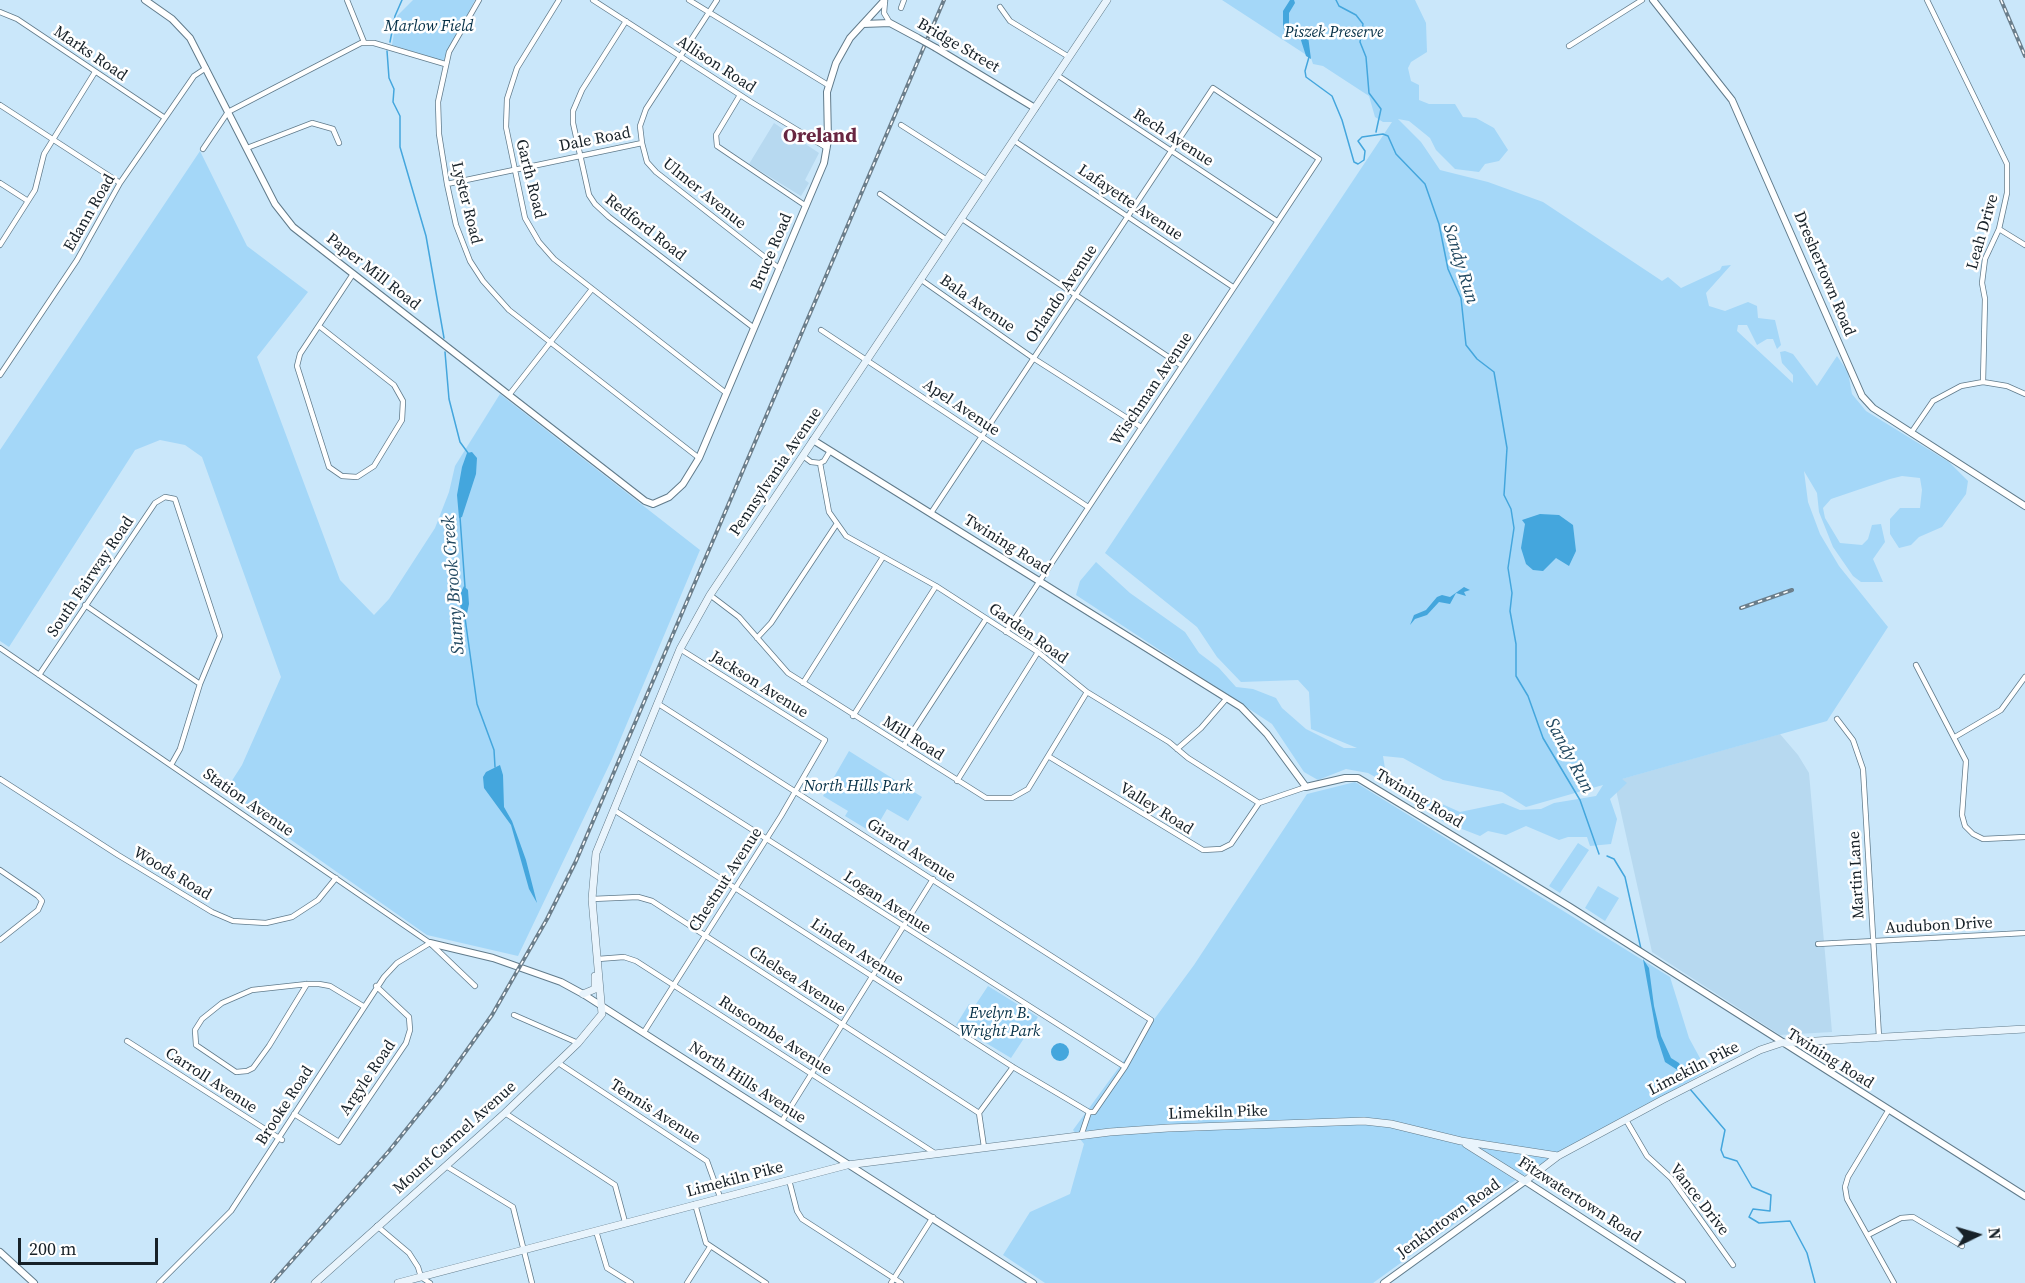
<!DOCTYPE html>
<style>
body{margin:0}
#map{position:relative;width:2025px;height:1283px;overflow:hidden;background:#cae7fa;font-family:"Source Serif 4",serif}
canvas{display:block}
.north{position:absolute;left:1947px;top:1205px;width:60px;height:60px;-webkit-text-stroke:4px #fff;paint-order:stroke;rotate:85deg;font-size:16px;font-weight:700;line-height:24px;text-align:center;color:#172128}
.north::after{content:'';display:block;margin:auto;width:21px;height:27px;background:#172128;clip-path:polygon(50% 0,100% 100%,50% 72%,0 100%)}
.scale{position:absolute;left:18px;top:1238px;width:140px;height:27px;box-sizing:border-box;border:3px solid #172128;border-top:0;padding-left:8px;font-size:18px;line-height:21px;white-space:nowrap;color:#172128;-webkit-text-stroke:4px #fff;paint-order:stroke}
</style>
<div id="map">
<canvas width="2025" height="1283"></canvas>
<div class="north">N</div>
<div class="scale">200 m</div>
</div>
<script>
const g = document.querySelector('canvas').getContext('2d');
g.lineJoin = 'round';
function fillPath(path, color) {
  g.fillStyle = color;
  g.fill(path, 'evenodd');
}
function shape(rows) {
  const path = new Path2D();
  for (const r of rows) {
    if (r.length === 3) {
      path.moveTo(r[0] + r[2], r[1]);
      path.arc(r[0], r[1], r[2], 0, 2 * Math.PI);
      continue;
    }
    path.moveTo(r[0], r[1]);
    for (let i = 2; i < r.length; i += 2) path.lineTo(r[i], r[i + 1]);
  }
  return path;
}
function stroke(path, color, width, dash) {
  g.strokeStyle = color;
  g.lineWidth = width;
  g.lineCap = dash ? 'butt' : 'round';
  g.setLineDash(dash || []);
  g.stroke(path);
}
function drawText(font, color, halo, rows, align = 'center') {
  g.font = font + ' "Source Serif 4",serif';
  g.lineWidth = 5;
  g.setLineDash([]);
  g.textBaseline = 'middle';
  g.strokeStyle = halo;
  g.fillStyle = color;
  for (const [text, x, y, turn = 0] of rows) {
    g.save();
    g.translate(x, y);
    g.rotate((+turn || 0) * Math.PI / 180);
    g.textAlign = isNaN(turn) ? turn : align;
    if (halo) g.strokeText(text, 0, 0);
    g.fillText(text, 0, 0);
    g.restore();
  }
}
fillPath(shape([
 [774,123,819,153,805,180,809,183,801,196,749,164],
 [1780,734,1798,755,1809,773,1832,1032,1780,1035,1652,952,1614,781]
]), '#b7d9f0');
fillPath(shape([
 [413,0,475,0,443,61,392,45,397,16],
 [1222,0,1415,0,1426,23,1427,52,1411,62,1408,68,1411,81,1419,85,1419,100,1429,104,1455,104,1463,117,1476,118,1494,128,1508,150,1499,161,1485,164,1479,172,1455,169,1436,150,1430,138,1409,121,1398,119,1421,142,1440,170,1488,182,1543,202,1662,281,1668,277,1681,288,1720,270,1722,266,1731,265,1706,293,1709,306,1725,311,1748,302,1757,306,1758,318,1775,320,1781,345,1777,349,1773,339,1767,339,1757,345,1747,325,1738,325,1737,331,1793,383,1793,375,1782,363,1780,352,1785,351,1793,354,1817,386,1837,356,1848,372,1852,394,1866,411,1949,462,1968,481,1966,494,1942,527,1919,537,1911,545,1899,548,1890,534,1890,519,1900,508,1920,508,1922,490,1920,478,1902,476,1890,479,1831,499,1823,508,1825,518,1840,543,1862,545,1868,539,1872,525,1881,524,1885,542,1873,559,1883,582,1861,582,1853,576,1833,547,1819,512,1817,493,1804,471,1808,502,1820,534,1839,566,1888,627,1827,721,1622,779,1627,783,1610,799,1617,819,1611,844,1590,846,1587,837,1568,837,1559,840,1526,826,1506,835,1488,831,1480,836,1444,822,1404,793,1368,773,1346,769,1318,780,1304,772,1272,724,1076,595,1080,581,1096,562,1130,593,1185,632,1199,653,1219,668,1236,687,1253,689,1276,698,1282,708,1306,729,1344,748,1357,748,1311,729,1309,692,1298,680,1241,682,1217,657,1197,627,1105,553,1392,122,1383,122,1375,117,1369,96,1323,66,1313,64,1311,58],
 [1383,756,1403,758,1443,780,1502,792,1526,807,1603,785,1596,796,1554,803,1541,809,1520,810,1503,803,1460,812,1411,790,1386,775],
 [200,151,247,246,308,292,257,357,340,580,374,615,389,599,435,528,449,492,455,466,500,394,700,550,612,759,518,956,427,935,224,793,242,765,281,677,202,457,185,445,160,440,135,450,9,647,0,641,0,450],
 [849,751,922,797,908,821,887,809,873,833,845,816,848,811,823,796],
 [1355,782,1670,977,1689,1038,1707,1071,1511,1183,1373,1283,1045,1283,1003,1255,1030,1212,1070,1194,1084,1144,1073,1130,1194,965,1307,794],
 [1578,843,1589,850,1560,893,1549,886],
 [1598,886,1619,898,1605,921,1585,908],
 [988,986,1038,1017,1011,1058,956,1025,969,1004,974,1007]
]), '#a4d7f8');
fillPath(shape([
 [1290,0,1294,0,1295,3,1289,13,1289,28,1308,36,1311,59,1306,56,1299,34,1286,34,1283,27,1283,11],
 [472,452,477,458,476,474,462,517,459,518,457,495,462,467,467,453],
 [1540,514,1559,515,1573,525,1576,551,1569,566,1556,558,1543,571,1533,570,1526,564,1521,548,1525,524,1522,520],
 [464,586,468,590,469,604,466,618,462,620,459,596],
 [1464,587,1470,590,1464,592,1466,596,1456,593,1450,604,1439,602,1427,615,1415,619,1410,625,1414,615,1426,610,1437,597,1442,595,1450,597],
 [500,765,503,775,504,807,512,821,526,860,537,903,529,889,511,825,484,788,483,777,486,772],
 [1643,959,1649,968,1654,1006,1661,1036,1671,1058,1679,1063,1687,1078,1681,1081,1679,1071,1665,1062,1657,1037],
 [1060,1052,9]
]), '#44a6dd');
stroke(shape([
 [1336,0,1339,6,1356,15,1363,24,1360,42,1366,57,1369,93,1381,109,1376,132],
 [390,42,395,16,402,0],
 [387,51,389,78,394,89,393,102,400,116,400,147,426,236,444,338],
 [1309,57,1305,71,1306,77,1332,96,1342,120,1354,162,1358,164,1364,160,1365,151,1358,141,1362,137,1383,134,1388,136,1396,154,1425,184,1439,224,1448,269,1461,298,1466,345,1477,359,1494,372,1507,448,1504,495,1511,509,1514,528,1508,568,1512,593,1510,611,1516,644,1516,676,1528,696,1543,738,1580,800,1599,854],
 [445,352,449,399,460,442,468,453],
 [460,517,465,587],
 [465,618,477,704,494,750,495,767],
 [1607,856,1614,859,1625,877,1641,949],
 [1690,1089,1725,1130,1721,1150,1724,1157,1737,1161,1752,1187,1771,1195,1770,1211,1753,1209,1749,1217,1759,1223,1790,1221,1807,1253,1815,1283]
]), '#44a6dd', 1.5);
const minor = shape([
 [347,0,364,42],
 [479,0,449,52,438,102,439,134,447,184,456,225,470,261,483,281,509,310,699,458],
 [559,0,517,68,507,99,506,127,525,218,539,242,554,259,726,393],
 [593,0,751,102,827,148],
 [689,0,828,85],
 [717,0,646,109,640,126,642,143,647,162,656,172,780,269],
 [1927,0,2007,164,2007,193,1999,229,1985,259,1982,283,1985,299,1983,382],
 [885,1,884,13,890,23],
 [1000,7,1010,21,1069,57],
 [901,8,904,0],
 [0,12,17,19,165,118],
 [626,21,582,90,573,111,573,123,589,195,595,204,609,217,754,328],
 [1569,46,1642,0],
 [1057,75,1277,221],
 [740,95,716,135,717,146,806,206],
 [0,105,120,183],
 [901,125,987,180],
 [1013,140,1233,287],
 [247,148,312,123,333,129,339,143],
 [203,149,228,112,361,43,374,43,445,64],
 [0,183,28,201],
 [447,184,642,143],
 [880,194,947,240],
 [962,219,1182,366],
 [1999,229,2025,245],
 [0,245,35,190,44,154,95,72],
 [920,279,1033,358,1141,427],
 [319,326,394,385,403,401,402,420,374,466,357,477,342,476,329,467,297,366,300,354,353,274],
 [821,330,1088,507],
 [0,375,77,260,120,183,194,76,206,68],
 [509,395,592,289],
 [1911,433,1933,401,1961,386,1983,382,2007,386,2025,394],
 [803,456,811,462,820,463,824,461,830,451],
 [820,463,829,512,846,536,936,586,1038,652,1087,692,1169,742,1188,758,1259,803],
 [931,513,1213,88,1319,159,1006,632],
 [710,595,739,617,788,673,986,798,1012,798,1028,789,1087,692],
 [85,605,200,684],
 [757,638,771,623,836,525],
 [0,648,430,943,475,986],
 [1916,665,1966,761,1962,815,1965,826,1973,834,1983,839,2025,837],
 [39,675,155,503,165,497,175,499,220,636,200,684,180,749,171,765],
 [803,683,883,557],
 [657,703,1151,1020,1125,1067,1094,1112,1089,1112,1081,1136],
 [853,716,936,586],
 [1837,719,1853,740,1863,769,1879,1037],
 [1955,737,2001,710,2025,677],
 [904,745,986,619],
 [1177,749,1201,728,1227,698],
 [1048,756,1203,850,1221,849,1231,844,1259,803,1306,787],
 [638,757,1125,1067],
 [0,779,118,855,212,912,233,921,266,923,292,917,318,900,336,878],
 [957,781,1038,652],
 [614,810,1013,1067,1089,1112],
 [0,870,38,896,42,901,38,910,0,940],
 [592,899,638,897,652,901,979,1113],
 [1818,944,2025,933],
 [598,959,624,957,636,961,933,1152],
 [307,984,269,1046,253,1068,247,1071,236,1072,196,1045,195,1030,202,1019,222,1003,252,990,307,984,319,984,330,986,363,1006],
 [514,1015,578,1043],
 [644,1032,781,816,825,740,680,649],
 [127,1041,282,1140],
 [557,1062,707,1161,720,1197],
 [1888,1111,1848,1177,1845,1187,1847,1199,1894,1283],
 [505,1113,615,1185,625,1222],
 [294,1114,339,1142,406,1043,410,1030,409,1017,376,986],
 [1626,1120,1647,1156,1671,1178,1733,1265],
 [782,1121,933,879],
 [984,1147,979,1113,1013,1067],
 [446,1166,513,1207,532,1283],
 [789,1180,797,1211,802,1219,901,1283],
 [695,1204,706,1243,766,1283],
 [377,1226,409,1253,418,1267,421,1277,430,1283],
 [596,1231,607,1268,631,1283],
 [1868,1235,1901,1218,1913,1217,1962,1246],
 [159,1283,231,1211,384,977,397,963,430,943],
 [687,1283,710,1247],
 [891,1283,933,1217]
]);
const tertiary = shape([
 [145,0,172,19,190,38,275,204,293,227,645,501,653,504,669,497,683,484,699,458,824,163,828,140,827,92,836,63,850,38,884,1],
 [1653,0,1732,100,1862,396,1873,408,2025,506],
 [863,24,890,23,918,38],
 [936,48,1035,108],
 [813,440,1241,707,1267,734,1306,787,1345,778,1358,778,1570,907,2025,1196],
 [430,943,493,958,561,982,583,994,1033,1283],
 [0,1252,34,1283],
 [1384,1283,1525,1181,1682,1283]
]);
const secondary = shape([
 [583,994,595,989,595,976],
 [1466,1144,1525,1181,1558,1156,1662,1100,1760,1050,1781,1043,2025,1029],
 [315,1283,505,1113,578,1043,602,1014,592,899,596,853,680,649,710,595,1107,0],
 [398,1283,847,1165,1110,1132,1168,1128,1364,1121,1391,1124,1461,1141,1558,1156]
]);
stroke(minor, '#617b8b', 6);
stroke(tertiary, '#617b8b', 8);
stroke(secondary, '#617b8b', 8);
stroke(minor, '#fff', 4.5);
stroke(tertiary, '#fff', 6);
stroke(secondary, '#e9f4fc', 7);
const rail = shape([
 [2001,0,2025,56],
 [1741,608,1792,590],
 [272,1283,389,1151,442,1085,492,1015,547,919,576,861,944,0]
]);
stroke(rail, '#6b7e8b', 4);
stroke(rail, '#fff', 1.5, [4.5]);
const tertiaryBridge = shape([
 [918,38,936,48]
]);
stroke(tertiaryBridge, '#617b8b', 8, []);
stroke(tertiaryBridge, '#fff', 6);
drawText('italic 16px', '#053047', '#fff', [
 ["Marlow Field",429,27],
 ["Piszek Preserve",1334,33],
 ["North Hills Park",858,787],
 ["Evelyn B.",1000,1014],
 ["Wright Park",1000,1032]
]);
drawText('16px', '#172128', '#fff', [
 ["Bridge Street",958,46,30],
 ["Marks Road",90,54,34],
 ["Allison Road",716,65,33],
 ["Rech Avenue",1173,138,33],
 ["Dale Road",595,140,-11],
 ["Garth Road",530,179,76],
 ["Ulmer Avenue",704,194,39],
 ["Lyster Road",466,203,76],
 ["Lafayette Avenue",1130,203,34],
 ["Edann Road",90,213,-60],
 ["Redford Road",645,228,38],
 ["Leah Drive",1983,232,-74],
 ["Bruce Road",772,252,-67],
 ["Paper Mill Road",373,272,38],
 ["Dreshertown Road",1824,274,67],
 ["Orlando Avenue",1062,294,-56],
 ["Bala Avenue",977,304,35],
 ["Wischman Avenue",1152,389,-56],
 ["Apel Avenue",961,408,34],
 ["Pennsylvania Avenue",776,472,-56],
 ["Twining Road",1007,545,32],
 ["South Fairway Road",91,577,-56],
 ["Garden Road",1028,634,35],
 ["Jackson Avenue",759,685,32],
 ["Mill Road",913,739,32],
 ["Twining Road",1419,799,31],
 ["Station Avenue",248,803,35],
 ["Valley Road",1156,809,32],
 ["Girard Avenue",911,851,33],
 ["Woods Road",172,874,31],
 ["Martin Lane",1857,875,-93],
 ["Chestnut Avenue",726,880,-57],
 ["Logan Avenue",887,903,33],
 ["Audubon Drive",1939,926,-3],
 ["Linden Avenue",857,952,33],
 ["Chelsea Avenue",797,981,33],
 ["Ruscombe Avenue",775,1036,33],
 ["Twining Road",1830,1059,32],
 ["Limekiln Pike",1694,1069,-27],
 ["Argyle Road",368,1078,-56],
 ["Carroll Avenue",211,1081,33],
 ["North Hills Avenue",747,1083,33],
 ["Brooke Road",285,1106,-57],
 ["Tennis Avenue",655,1112,33],
 ["Limekiln Pike",1218,1113,-2],
 ["Mount Carmel Avenue",455,1138,-42],
 ["Limekiln Pike",735,1180,-15],
 ["Fitzwatertown Road",1579,1200,33],
 ["Vance Drive",1699,1200,52],
 ["Jenkintown Road",1449,1219,-36]
]);
drawText('italic 18px', '#234a62', '#fff', [
 ["Sandy Run",1460,264,73],
 ["Sunny Brook Creek",454,585,-94],
 ["Sandy Run",1569,756,62]
]);
drawText('bold 20px', '#682641', '#fff', [
 ["Oreland",820,137]
]);
</script>
